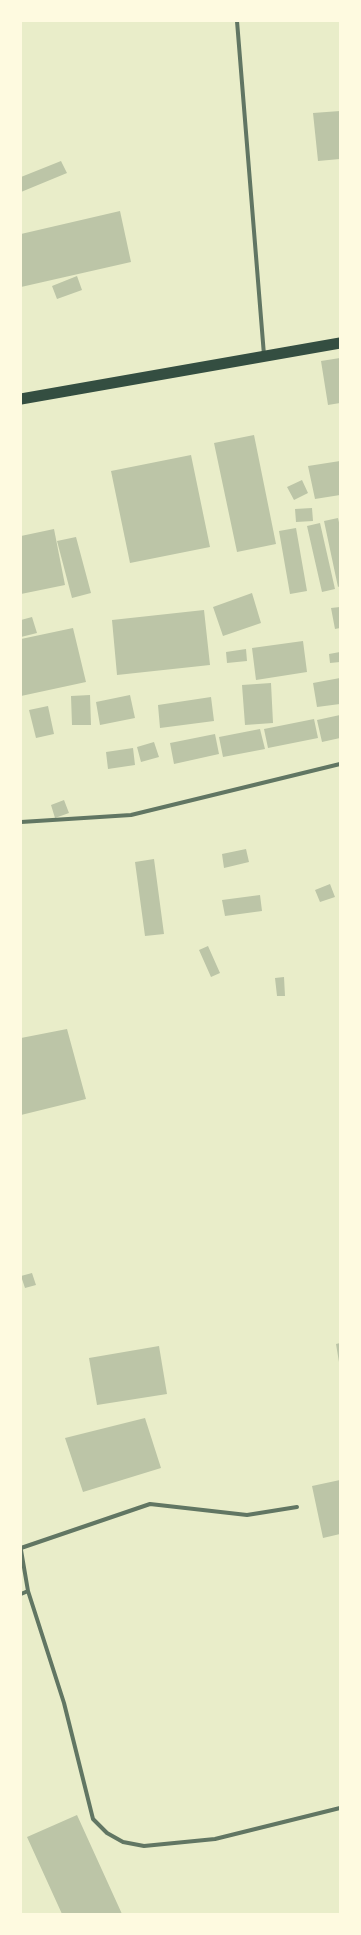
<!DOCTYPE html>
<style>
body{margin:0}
#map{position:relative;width:361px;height:1935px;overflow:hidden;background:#e9edc9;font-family:Mulish,sans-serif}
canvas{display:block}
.frame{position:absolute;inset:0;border:22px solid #fefae0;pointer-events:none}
</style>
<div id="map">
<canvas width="361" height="1935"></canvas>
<div class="frame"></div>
</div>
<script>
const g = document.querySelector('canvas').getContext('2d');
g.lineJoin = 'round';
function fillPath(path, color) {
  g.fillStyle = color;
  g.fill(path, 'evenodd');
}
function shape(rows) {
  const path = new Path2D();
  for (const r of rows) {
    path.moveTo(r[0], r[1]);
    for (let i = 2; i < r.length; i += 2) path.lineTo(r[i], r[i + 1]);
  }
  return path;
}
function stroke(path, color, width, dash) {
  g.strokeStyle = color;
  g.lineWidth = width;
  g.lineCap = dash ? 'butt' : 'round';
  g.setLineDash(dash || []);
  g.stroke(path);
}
fillPath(shape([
 [340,111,340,159,318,161,313,113],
 [61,161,67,173,21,192,21,177],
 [120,211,131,262,21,287,21,234],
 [77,276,82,290,57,299,52,286],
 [340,358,340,403,328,405,321,361],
 [254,435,276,544,237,552,214,443],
 [191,455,210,547,130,563,111,471],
 [340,461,340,495,315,499,308,466],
 [302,480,308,493,294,500,287,487],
 [312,508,313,521,296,522,295,509],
 [338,518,340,527,340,586,338,587,324,521],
 [320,523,335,589,322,592,307,526],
 [296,528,307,591,290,594,279,531],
 [54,529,65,585,21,594,21,536],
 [76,537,91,593,72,598,57,541],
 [252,593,261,623,223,636,213,607],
 [340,607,340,628,335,629,331,608],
 [204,610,210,665,117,675,112,620],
 [32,617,37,633,21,637,21,620],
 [73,628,86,682,21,696,21,639],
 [303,641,307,672,256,680,252,648],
 [246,649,247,661,227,663,226,652],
 [340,652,340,662,330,663,329,654],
 [340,678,340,704,317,707,313,683],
 [271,683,273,723,245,725,242,685],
 [90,695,91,725,72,725,71,696],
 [130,695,135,718,100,725,96,702],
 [211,697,214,721,160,728,158,705],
 [48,706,54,734,36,738,29,710],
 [340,715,340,738,322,742,317,720],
 [314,719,318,738,268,748,264,729],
 [260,729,265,749,223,757,219,737],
 [215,734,219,754,174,764,170,743],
 [154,742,159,757,141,762,137,747],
 [133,748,135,765,108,769,106,752],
 [64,800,69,813,55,818,51,805],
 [246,849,249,862,224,868,222,854],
 [154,859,164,934,145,936,135,862],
 [330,884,335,897,320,902,315,890],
 [260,895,262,911,225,916,222,900],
 [208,946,220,973,211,977,199,950],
 [284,977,285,996,277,996,275,978],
 [67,1029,86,1099,21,1115,21,1038],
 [32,1273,36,1285,25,1288,21,1276],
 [340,1343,340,1362,339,1362,336,1344],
 [159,1346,167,1394,97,1405,89,1358],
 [145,1418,161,1468,83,1492,65,1438],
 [340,1480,340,1534,323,1538,312,1486],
 [77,1815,122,1914,62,1914,27,1837]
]), '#bcc5a7');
stroke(shape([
 [237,21,264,355],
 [21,822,131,815,340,764],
 [21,1548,150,1504,247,1515,297,1507],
 [21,1550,28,1591],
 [21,1594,28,1591,64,1703,93,1819,107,1833,123,1842,144,1846,215,1839,340,1808]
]), '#617663', 4);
stroke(shape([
 [21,399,340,343]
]), '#344e41', 11);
</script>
